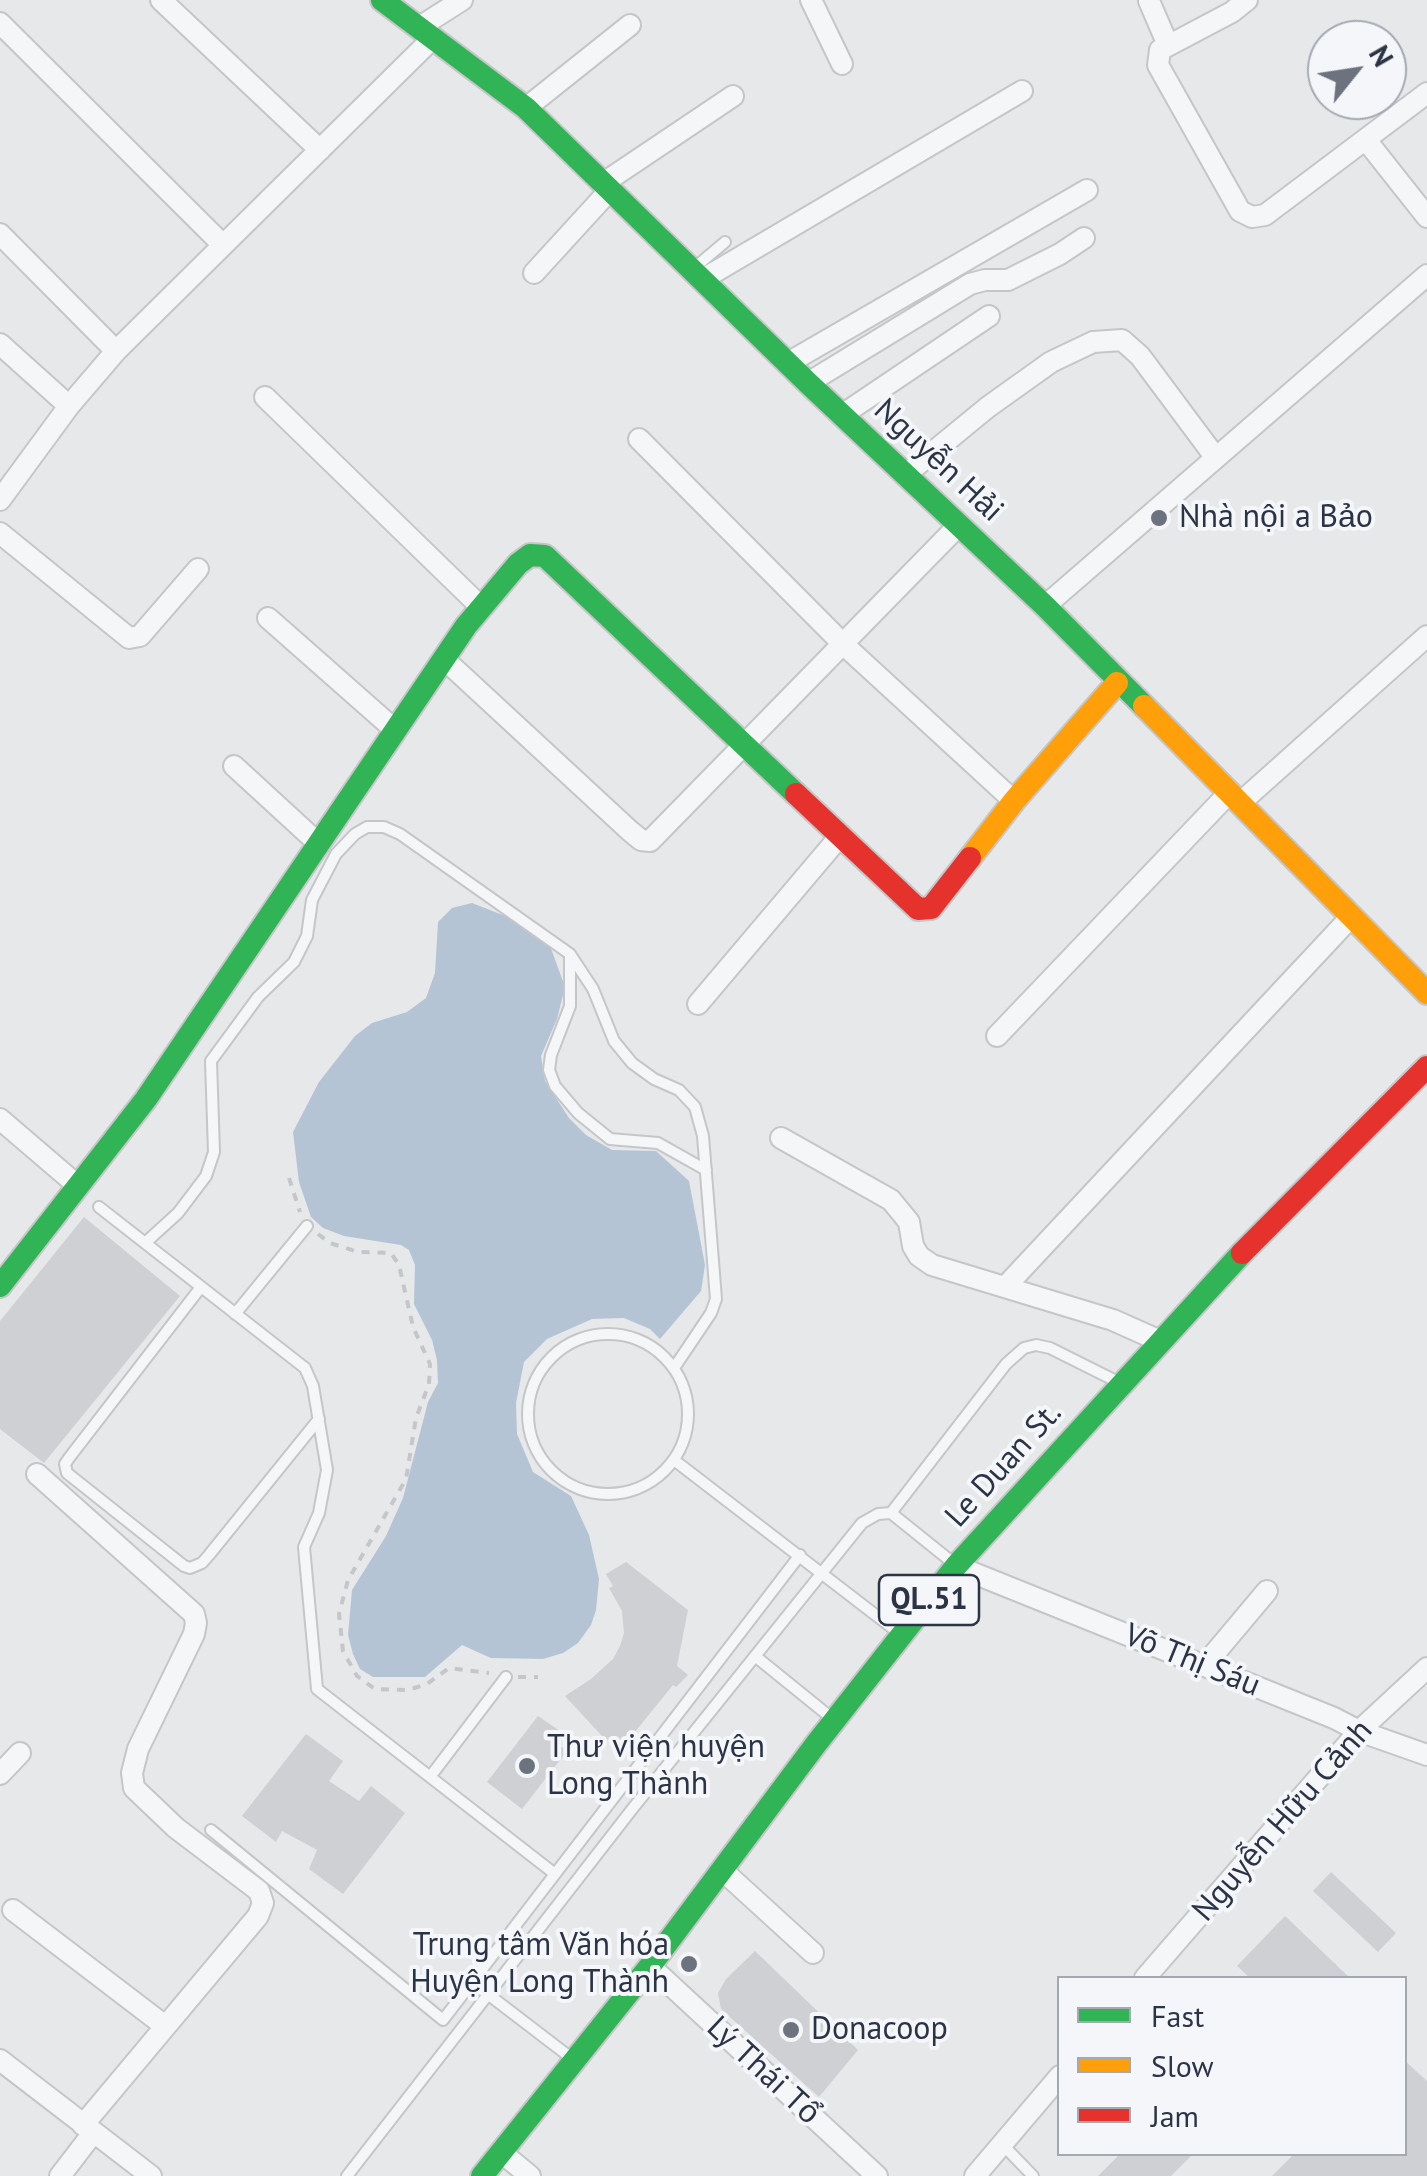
<!DOCTYPE html>
<meta charset="utf-8">
<style>
body{margin:0}
#map{position:relative;width:1427px;height:2176px;overflow:hidden;background:#e6e8ea;font-family:"PT Sans",sans-serif}
canvas{display:block}
.legend{position:absolute;left:1057px;top:1976px;width:350px;height:180px;box-sizing:border-box;background:#f4f6f9;border:2px solid #a4a8b1;margin:0;padding:12px 18px;list-style:none;font-size:30px;color:#2b3445}
.legend li{display:flex;align-items:center;gap:20px;height:50px}
.legend b{width:50px;border:2px solid #a4a8b1}
.north{position:absolute;left:1307px;top:20px;width:100px;height:100px;box-sizing:border-box;background:#f4f6f9;border:2px solid #a4a8b1;border-radius:50%;rotate:60deg;font-size:28px;font-weight:700;line-height:40px;text-align:center;color:#2b3445}
.north::after{content:'';display:block;margin:auto;width:35px;height:45px;background:#6c737f;clip-path:polygon(50% 0,100% 100%,50% 72%,0 100%)}
</style>
<div id="map">
<canvas width="1427" height="2176"></canvas>
<ul class="legend">
<li><b style="height:12px;background:#30b455"></b>Fast</li>
<li><b style="height:12px;background:#ff9f0a"></b>Slow</li>
<li><b style="height:12px;background:#e5322d"></b>Jam</li>
</ul>
<div class="north">N</div>
</div>
<script>
const g = document.querySelector('canvas').getContext('2d');
g.lineJoin = 'round';
function fillPath(path, color) {
  g.fillStyle = color;
  g.fill(path, 'evenodd');
}
function shape(rows) {
  const path = new Path2D();
  for (const r of rows) {
    if (r.length === 3) {
      path.moveTo(r[0] + r[2], r[1]);
      path.arc(r[0], r[1], r[2], 0, 2 * Math.PI);
      continue;
    }
    path.moveTo(r[0], r[1]);
    for (let i = 2; i < r.length; i += 2) path.lineTo(r[i], r[i + 1]);
  }
  return path;
}
function stroke(path, color, width, dash) {
  g.strokeStyle = color;
  g.lineWidth = width;
  g.lineCap = dash ? 'butt' : 'round';
  g.setLineDash(dash || []);
  g.stroke(path);
}
function drawText(font, color, halo, rows, align = 'center') {
  g.font = font + ' "PT Sans",sans-serif';
  g.lineWidth = 8;
  g.setLineDash([]);
  g.textBaseline = 'middle';
  g.strokeStyle = halo;
  g.fillStyle = color;
  for (const [text, x, y, turn = 0] of rows) {
    g.save();
    g.translate(x, y);
    g.rotate((+turn || 0) * Math.PI / 180);
    g.textAlign = isNaN(turn) ? turn : align;
    if (halo) g.strokeText(text, 0, 0);
    g.fillText(text, 0, 0);
    g.restore();
  }
}
fillPath(shape([
 [472,903,518,921,549,943,565,987,557,1019,541,1056,545,1081,569,1118,586,1135,612,1150,656,1151,689,1181,705,1265,701,1291,660,1339,650,1329,624,1318,592,1319,547,1339,524,1362,516,1403,517,1434,533,1472,571,1496,589,1535,599,1579,596,1610,591,1625,578,1643,563,1653,543,1659,491,1658,462,1645,425,1677,373,1677,360,1669,353,1654,348,1635,352,1590,386,1536,403,1498,428,1402,438,1383,437,1360,432,1340,414,1304,415,1265,409,1250,401,1245,344,1236,323,1228,311,1217,299,1182,293,1132,319,1082,355,1036,372,1023,407,1012,426,998,435,973,438,922,452,908]
]), '#b4c4d5');
fillPath(shape([
 [84,1217,180,1296,44,1463,0,1429,0,1321],
 [626,1562,688,1610,677,1666,688,1675,676,1687,673,1685,621,1749,601,1735,565,1696,591,1679,613,1659,620,1646,624,1633,622,1611,609,1588,613,1586,606,1574],
 [538,1716,563,1733,556,1743,567,1751,522,1809,487,1782],
 [306,1734,343,1761,329,1781,359,1801,371,1786,405,1813,343,1894,309,1869,317,1850,282,1831,276,1842,242,1816],
 [1331,1872,1396,1933,1378,1952,1313,1891],
 [1285,1916,1350,1978,1250,1978,1237,1966],
 [755,1951,858,2050,819,2097,721,2009,718,1993,726,1979],
 [1404,2060,1427,2081,1427,2176,1272,2176,1294,2154,1404,2154],
 [1120,2154,1193,2154,1171,2176,1098,2176]
]), '#ced0d3');
const lane = shape([
 [693,269,725,242],
 [570,955,570,1006,551,1055,549,1070,555,1086,578,1113,610,1139,658,1143,706,1170],
 [99,1207,305,1368,313,1386,327,1470,319,1513,304,1547,317,1689,555,1874],
 [145,1243,178,1213,206,1176,214,1152,211,1061,258,997,294,962,307,936,312,900,336,854,355,834,367,827,384,827,400,834,570,954,593,989,614,1041,632,1063,654,1079,679,1090,695,1107,703,1136,716,1299,711,1313,674,1368],
 [201,1287,69,1458,65,1464,67,1473,184,1566,190,1568,202,1563,209,1555,319,1419],
 [235,1314,307,1226],
 [608,1414,80],
 [674,1460,899,1633],
 [891,1513,1006,1364,1024,1348,1036,1345,1050,1348,1120,1383],
 [755,1656,834,1720],
 [430,1777,506,1677],
 [211,1830,443,2020,800,1555],
 [472,1982,570,2057],
 [1002,2144,1033,2176],
 [347,2176,633,1808,862,1523,878,1514,891,1513,952,1562]
]);
const street = shape([
 [161,0,320,150],
 [811,0,842,64],
 [1247,0,1232,12,1160,50,1158,65,1240,211,1252,217,1265,215,1427,93],
 [1149,1,1168,45],
 [0,23,223,245],
 [418,28,462,0],
 [526,108,630,25],
 [1366,140,1427,217],
 [602,184,733,96],
 [0,234,116,351],
 [534,273,609,191],
 [703,279,1022,91],
 [0,344,69,406],
 [788,363,1087,190],
 [808,383,970,284,985,280,1008,280,1060,254,1084,238],
 [265,397,481,607],
 [842,415,989,316],
 [639,439,843,644,1014,801],
 [905,475,988,407,1051,362,1093,342,1122,340,1140,356,1216,458],
 [0,500,69,406,116,351,432,39],
 [0,533,129,638,140,636,198,569],
 [1045,606,1427,275],
 [268,618,395,730],
 [444,659,630,831,641,840,650,841,958,526],
 [234,766,319,844],
 [1240,803,1427,636],
 [698,1004,841,835],
 [997,1036,1230,792],
 [0,1119,77,1185],
 [781,1138,891,1200,909,1222,913,1246,919,1256,932,1265,1113,1320,1160,1341],
 [1005,1287,1350,918],
 [37,1474,194,1614,196,1623,194,1634,138,1749,132,1773,134,1788,176,1828,259,1891,263,1903,258,1916,83,2125],
 [956,1566,1334,1718,1359,1731,1427,1755],
 [1204,1666,1267,1591],
 [0,1774,20,1753],
 [722,1870,813,1953],
 [13,1910,165,2026],
 [650,1966,877,2176],
 [1145,1978,1359,1731,1427,1668],
 [0,2060,151,2176],
 [502,2153,530,2176],
 [60,2176,93,2133],
 [975,2176,1060,2076]
]);
const fast = shape([
 [382,0,526,108,808,383,1045,606,1144,706],
 [0,1286,146,1099,466,626,518,564,530,555,545,556,796,794],
 [482,2176,650,1966,816,1744,956,1566,1242,1253]
]);
const slow = shape([
 [1144,706,1427,993],
 [970,858,1014,801,1117,683]
]);
const jam = shape([
 [796,794,918,909,931,908,970,858],
 [1242,1253,1427,1067]
]);
stroke(lane, '#c4c6c8', 14);
stroke(street, '#c4c6c8', 24);
stroke(fast, '#c4c6c8', 26);
stroke(slow, '#c4c6c8', 26);
stroke(jam, '#c4c6c8', 26);
stroke(shape([
 [289,1178,300,1212],
 [318,1234,330,1243,358,1252,391,1253,399,1265,413,1327,430,1364,429,1384,416,1418,406,1479,348,1580,339,1614,343,1651,357,1676,375,1689,408,1690,427,1684,449,1668,489,1673],
 [518,1677,538,1677]
]), '#c5c6ca', 4, [8, 8]);
stroke(lane, '#f5f6f7', 10);
stroke(street, '#f5f6f7', 20);
stroke(fast, '#30b455', 22);
stroke(slow, '#ff9f0a', 22);
stroke(jam, '#e5322d', 22);
for (const [x, y, r, color] of [
 [1159,518,10,"#6c737f"],
 [527,1766,10,"#6c737f"],
 [689,1964,10,"#6c737f"],
 [791,2030,10,"#6c737f"]
]) {
  const dot = new Path2D();
  dot.arc(x, y, r, 0, 2 * Math.PI);
  g.fillStyle = color;
  g.fill(dot);
  stroke(dot, '#f4f6f9', 4);
}
for (const [x, y, w] of [
 [929,1600,100]
]) {
  const box = new Path2D();
  box.roundRect(x - w / 2, y - 25, w, 50, 8);
  g.fillStyle = '#f4f6f9';
  g.fill(box);
  stroke(box, '#2b3445', 2.5);
}
drawText('bold 30px', '#2b3445', null, [
 ["QL.51",929,1600]
]);
drawText('32px', '#2b3445', '#f4f6f9', [
 ["Nguyễn Hải",938,461,43],
 ["Le Duan St.",1004,1465,-48],
 ["Võ Thị Sáu",1192,1661,22],
 ["Nguyễn Hữu Cảnh",1283,1821,-49],
 ["Lý Thái Tổ",763,2071,43]
]);
drawText('32px', '#2b3445', '#f4f6f9', [
 ["Nhà nội a Bảo",1179,518],
 ["Thư viện huyện",547,1748],
 ["Long Thành",547,1785],
 ["Trung tâm Văn hóa",669,1946,"right"],
 ["Huyện Long Thành",669,1983,"right"],
 ["Donacoop",811,2030]
], 'left');
</script>
